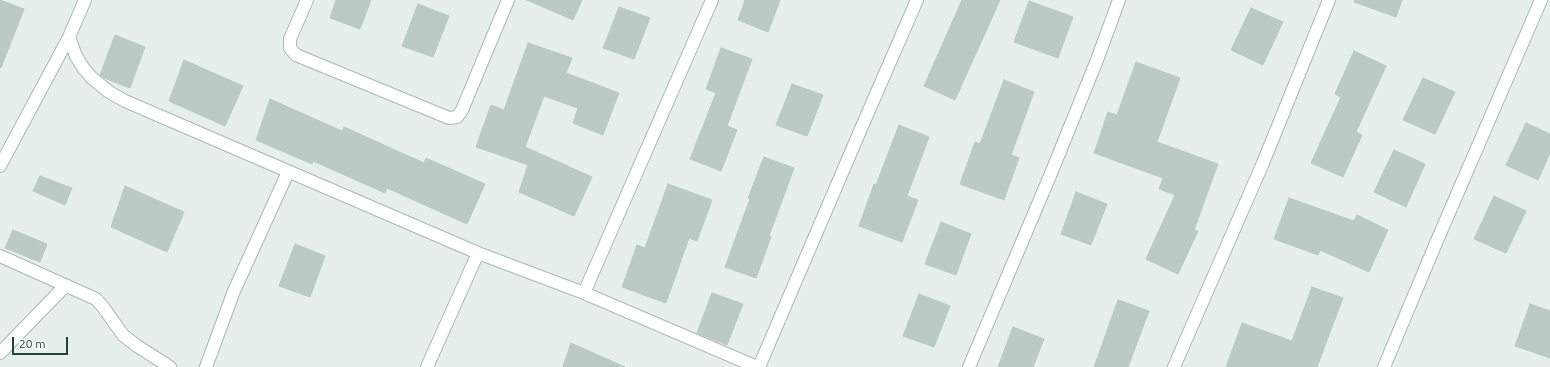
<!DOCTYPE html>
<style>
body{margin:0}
#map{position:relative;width:1550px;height:367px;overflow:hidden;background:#e6efeb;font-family:Ubuntu,sans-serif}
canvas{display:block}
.scale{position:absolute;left:12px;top:337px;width:56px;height:18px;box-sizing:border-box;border:2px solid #24423a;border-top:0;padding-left:5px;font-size:12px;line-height:14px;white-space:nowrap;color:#24423a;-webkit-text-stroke:3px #f7fbf9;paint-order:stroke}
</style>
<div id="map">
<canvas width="1550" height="367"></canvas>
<div class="scale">20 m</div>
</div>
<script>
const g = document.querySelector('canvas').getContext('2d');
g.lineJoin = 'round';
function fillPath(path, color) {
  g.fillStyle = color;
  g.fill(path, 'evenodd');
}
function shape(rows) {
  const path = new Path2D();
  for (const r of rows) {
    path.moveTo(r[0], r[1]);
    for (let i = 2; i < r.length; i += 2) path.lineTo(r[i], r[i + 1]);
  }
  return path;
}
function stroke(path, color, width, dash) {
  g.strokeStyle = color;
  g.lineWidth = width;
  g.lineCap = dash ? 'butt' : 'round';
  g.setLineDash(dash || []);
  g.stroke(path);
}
const building = shape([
 [0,0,24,9,1,68,0,67,0,0],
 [336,0,371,0,360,29,330,18,336,0],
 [527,0,582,0,573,20,527,0],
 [745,0,780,0,768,32,738,20,745,0],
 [962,0,1000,0,955,100,924,86,962,0],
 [1355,0,1402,0,1396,17,1354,2,1355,0],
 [1029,1,1073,17,1058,58,1014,42,1029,1],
 [418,4,449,16,433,57,402,46,418,4],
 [619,7,650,18,634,59,603,48,619,7],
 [1251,8,1283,22,1263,65,1231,50,1251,8],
 [115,35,145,47,130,88,104,78,100,75,115,35],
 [528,43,572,58,566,73,619,93,603,135,573,123,578,108,544,96,525,147,592,177,574,216,519,192,528,165,476,147,491,105,504,110,528,43],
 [721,48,752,59,727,126,737,130,721,171,690,159,716,93,706,89,721,48],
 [1354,51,1386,66,1356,132,1362,135,1343,177,1311,163,1341,97,1335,94,1354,51],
 [184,60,243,86,225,126,169,101,184,60],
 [1136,62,1180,78,1157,142,1218,164,1194,230,1198,231,1178,274,1146,259,1175,195,1159,189,1163,178,1094,153,1108,112,1117,115,1136,62],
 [1423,78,1455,92,1435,134,1403,120,1423,78],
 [1004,80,1034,92,1011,155,1019,158,1004,200,960,184,975,142,980,144,1004,80],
 [792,84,823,95,807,136,776,125,792,84],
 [270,99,342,131,344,127,424,163,426,158,485,184,467,224,387,188,385,193,313,161,312,164,256,140,270,99],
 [1526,123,1550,134,1550,153,1538,180,1506,165,1526,123],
 [899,125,929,137,907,196,918,200,902,242,859,226,874,184,876,185,899,125],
 [1394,150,1425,164,1406,207,1374,192,1394,150],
 [764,157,794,168,769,236,771,237,756,278,725,267,750,199,748,198,764,157],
 [40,176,72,188,65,205,33,191,40,176],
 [668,184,712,200,697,241,689,238,666,303,622,287,637,245,645,248,668,184],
 [125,186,184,212,167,252,111,227,125,186],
 [1076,192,1107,204,1091,245,1061,234,1076,192],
 [1494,196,1526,211,1506,253,1474,239,1494,196],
 [1289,198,1354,221,1357,215,1388,230,1369,272,1320,250,1318,255,1274,239,1289,198],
 [941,222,971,234,956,275,925,264,941,222],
 [13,230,47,244,40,262,5,248,13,230],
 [295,244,325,256,310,297,279,286,295,244],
 [1312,287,1343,298,1317,367,1226,367,1242,323,1292,341,1312,287],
 [712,293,743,304,727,345,697,333,712,293],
 [919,294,950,306,934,347,903,336,919,294],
 [1118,300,1149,311,1128,367,1094,367,1118,300],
 [1530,304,1550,311,1550,358,1515,346,1530,304],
 [1013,327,1044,339,1033,367,998,367,1013,327],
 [571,343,625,367,563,367,571,343]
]);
fillPath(building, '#bbcac4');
stroke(building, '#b8c9c2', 1);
const minor = shape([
 [307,0,290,39,290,48,296,55,449,118,457,117,462,110,508,0],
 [69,37,76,56,84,69,92,78,109,92,125,101,478,253,584,293,757,367],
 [0,166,69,37,85,0],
 [0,256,96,299,103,307,123,335,137,346,170,367],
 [584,293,712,0],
 [0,353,66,285],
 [206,367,234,291,288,172],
 [427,367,478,253],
 [759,367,860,131,917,0],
 [969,367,1052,171,1097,60,1119,0],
 [1174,367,1263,163,1329,0],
 [1384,367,1436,243,1541,0]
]);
stroke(minor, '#a8b8b2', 14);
stroke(minor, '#fff', 12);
</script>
